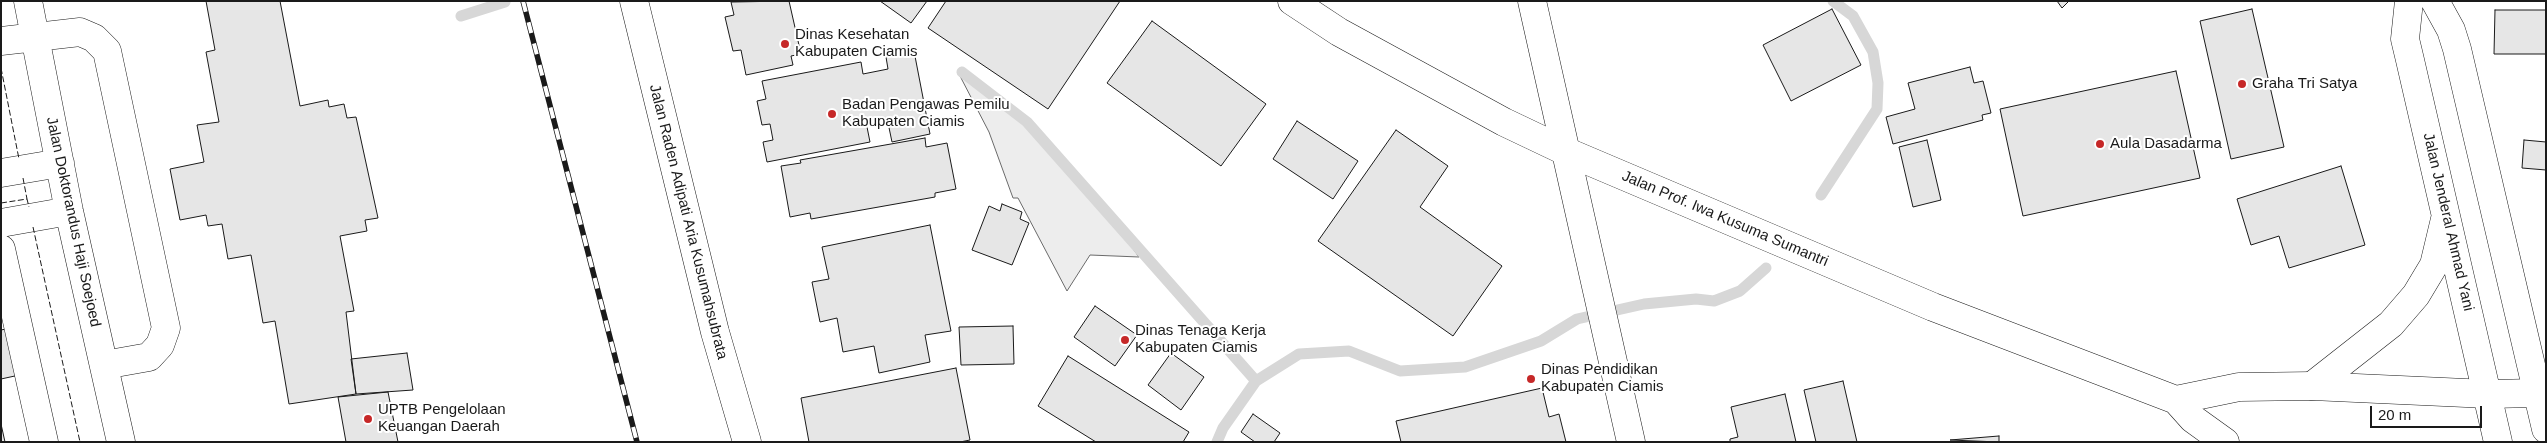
<!DOCTYPE html>
<style>
body{margin:0}
#map{position:relative;width:2547px;height:443px;overflow:hidden;background:#fff;font-family:Arial,sans-serif}
canvas{display:block}
.frame{position:absolute;inset:0;border:2px solid #1a1a1a;pointer-events:none}
.scale{position:absolute;left:2370px;top:406px;width:112px;height:22px;box-sizing:border-box;border:2px solid #1a1a1a;border-top:0;padding-left:6px;font-size:15px;line-height:18px;white-space:nowrap;color:#1a1a1a;-webkit-text-stroke:4px #fff;paint-order:stroke}
</style>
<div id="map">
<canvas width="2547" height="443"></canvas>
<div class="frame"></div>
<div class="scale">20 m</div>
</div>
<script>
const g = document.querySelector('canvas').getContext('2d');
g.lineJoin = 'round';
function fillPath(path, color) {
  g.fillStyle = color;
  g.fill(path, 'evenodd');
}
function shape(rows) {
  const path = new Path2D();
  for (const r of rows) {
    path.moveTo(r[0], r[1]);
    for (let i = 2; i < r.length; i += 2) path.lineTo(r[i], r[i + 1]);
  }
  return path;
}
function stroke(path, color, width, dash) {
  g.strokeStyle = color;
  g.lineWidth = width;
  g.lineCap = dash ? 'butt' : 'round';
  g.setLineDash(dash || []);
  g.stroke(path);
}
function drawText(font, color, halo, rows, align = 'center') {
  g.font = font + ' Arial,sans-serif';
  g.lineWidth = 4;
  g.setLineDash([]);
  g.textBaseline = 'middle';
  g.strokeStyle = halo;
  g.fillStyle = color;
  for (const [text, x, y, turn = 0] of rows) {
    g.save();
    g.translate(x, y);
    g.rotate((+turn || 0) * Math.PI / 180);
    g.textAlign = isNaN(turn) ? turn : align;
    if (halo) g.strokeText(text, 0, 0);
    g.fillText(text, 0, 0);
    g.restore();
  }
}
const built = shape([
 [960,76,1020,121,1120,231,1139,257,1090,255,1067,291,1018,198,1013,198,989,132,960,76]
]);
fillPath(built, '#ededed');
stroke(built, '#6a6a6a', 1);
stroke(shape([
 [461,16,505,2],
 [962,72,1027,122,1256,381],
 [1821,195,1877,109,1878,83,1873,52,1853,16,1833,1],
 [1217,442,1223,428,1256,381,1299,354,1349,351,1400,371,1465,367,1541,341,1577,319,1644,304,1696,299,1714,301,1740,291,1766,268]
]), '#d7d7d7', 11);
const building = shape([
 [206,1,280,1,300,106,328,100,329,107,344,104,347,118,356,117,378,218,365,220,367,231,340,236,354,311,346,312,356,394,289,404,275,321,263,323,251,255,228,259,222,224,208,226,206,215,180,220,170,169,204,162,197,125,219,122,206,52,215,50,206,1],
 [789,1,801,54,791,56,793,65,746,75,741,50,733,51,725,17,734,15,731,2,789,1],
 [880,1,927,1,911,23,880,1],
 [946,1,1120,1,1048,109,928,28,946,1],
 [2057,1,2069,1,2062,8,2057,1],
 [1832,9,1861,65,1791,101,1763,45,1832,9],
 [2252,9,2284,147,2231,159,2200,21,2252,9],
 [2495,10,2546,10,2546,54,2494,54,2495,10],
 [1152,21,1266,104,1221,166,1107,83,1152,21],
 [914,51,930,134,892,142,887,118,866,122,870,142,767,162,763,142,773,140,770,124,762,125,757,101,766,99,762,81,861,62,863,74,888,69,886,57,914,51],
 [1970,67,1974,83,1983,81,1991,113,1982,115,1983,120,1893,144,1886,117,1915,109,1908,83,1970,67],
 [2176,71,2200,178,2023,216,2000,109,2176,71],
 [1297,121,1358,161,1333,199,1273,159,1297,121],
 [1396,130,1448,166,1420,207,1502,266,1453,336,1318,241,1396,130],
 [925,138,926,147,947,143,956,189,935,193,935,197,811,219,810,213,790,217,781,166,801,163,800,160,925,138],
 [1927,140,1941,200,1913,207,1899,147,1927,140],
 [2524,140,2546,142,2546,170,2522,168,2524,140],
 [2341,166,2365,245,2289,268,2279,236,2251,245,2237,199,2341,166],
 [1002,204,1022,212,1020,219,1029,223,1012,265,972,250,989,206,1000,211,1002,204],
 [930,225,951,331,925,335,930,362,879,373,874,346,843,352,837,318,820,322,812,282,829,279,822,247,930,225],
 [1095,306,1137,335,1115,366,1074,337,1095,306],
 [1013,326,1014,364,961,365,959,327,1013,326],
 [15,327,24,374,1,379,1,330,15,327],
 [407,353,413,390,356,394,351,359,407,353],
 [1171,353,1204,377,1181,410,1148,385,1171,353],
 [1068,356,1189,432,1183,442,1096,442,1038,406,1068,356],
 [956,368,970,440,960,442,809,442,801,398,956,368],
 [1843,381,1857,442,1816,442,1804,390,1843,381],
 [1542,388,1549,417,1559,414,1566,442,1401,442,1396,421,1542,388],
 [388,392,398,442,346,442,338,397,388,392],
 [1785,394,1796,442,1730,442,1730,439,1738,437,1731,407,1785,394],
 [1253,414,1280,433,1274,442,1255,442,1241,432,1253,414],
 [1,424,5,442,1,442,1,424],
 [1999,436,1999,442,1950,440,1999,436]
]);
fillPath(building, '#e6e6e6');
stroke(building, '#1a1a1a', 1);
const minor = shape([
 [28,1,69,211,121,442],
 [634,1,715,332,747,442],
 [1532,1,1631,442],
 [1,41,80,32,94,38,107,51,166,328,160,345,149,357,104,365],
 [1,173,60,163],
 [1,223,69,211],
 [1,249,44,442]
]);
const major = shape([
 [1292,1,1339,32,1504,122,1565,151,1933,307,2176,400,2193,419,2225,442],
 [2176,400,2239,387,2312,386,2488,394,2538,393]
]);
const highway = shape([
 [2409,1,2405,39,2410,60,2498,442],
 [2435,1,2451,30,2457,49,2546,429],
 [2312,386,2391,324,2416,295,2434,265,2445,219]
]);
stroke(minor, '#1a1a1a', 29);
stroke(major, '#1a1a1a', 29);
stroke(highway, '#1a1a1a', 29);
stroke(minor, '#fff', 28);
stroke(major, '#fff', 28);
stroke(highway, '#fff', 28);
const rail = shape([
 [523,1,637,442]
]);
stroke(rail, '#1a1a1a', 5.5);
stroke(rail, '#fff', 4, [11]);
stroke(shape([
 [1,68,19,159],
 [23,178,27,199],
 [1,203,27,199,29,207],
 [33,227,80,442]
]), '#1a1a1a', 1, [6, 2.5]);
for (const [x, y, r, color] of [
 [785,44,5,"#c62828"],
 [2242,84,5,"#c62828"],
 [832,114,5,"#c62828"],
 [2100,144,5,"#c62828"],
 [1125,340,5,"#c62828"],
 [1531,379,5,"#c62828"],
 [368,419,5,"#c62828"]
]) {
  const dot = new Path2D();
  dot.arc(x, y, r, 0, 2 * Math.PI);
  g.fillStyle = color;
  g.fill(dot);
  stroke(dot, '#fff', 2);
}
drawText('15px', '#1a1a1a', '#fff', [
 ["Dinas Kesehatan",795,35],
 ["Kabupaten Ciamis",795,52],
 ["Graha Tri Satya",2252,84],
 ["Badan Pengawas Pemilu",842,105],
 ["Kabupaten Ciamis",842,122],
 ["Aula Dasadarma",2110,144],
 ["Dinas Tenaga Kerja",1135,331],
 ["Kabupaten Ciamis",1135,348],
 ["Dinas Pendidikan",1541,370],
 ["Kabupaten Ciamis",1541,387],
 ["UPTB Pengelolaan",378,410],
 ["Keuangan Daerah",378,427]
], 'left');
drawText('15px', '#1a1a1a', '#fff', [
 ["Jalan Prof. Iwa Kusuma Sumantri",1725,219,23],
 ["Jalan Doktorandus Haji Soejoed",73,222,78],
 ["Jalan Raden Adipati Aria Kusumahsubrata",688,222,76],
 ["Jalan Jenderal Ahmad Yani",2448,222,77]
]);
</script>
